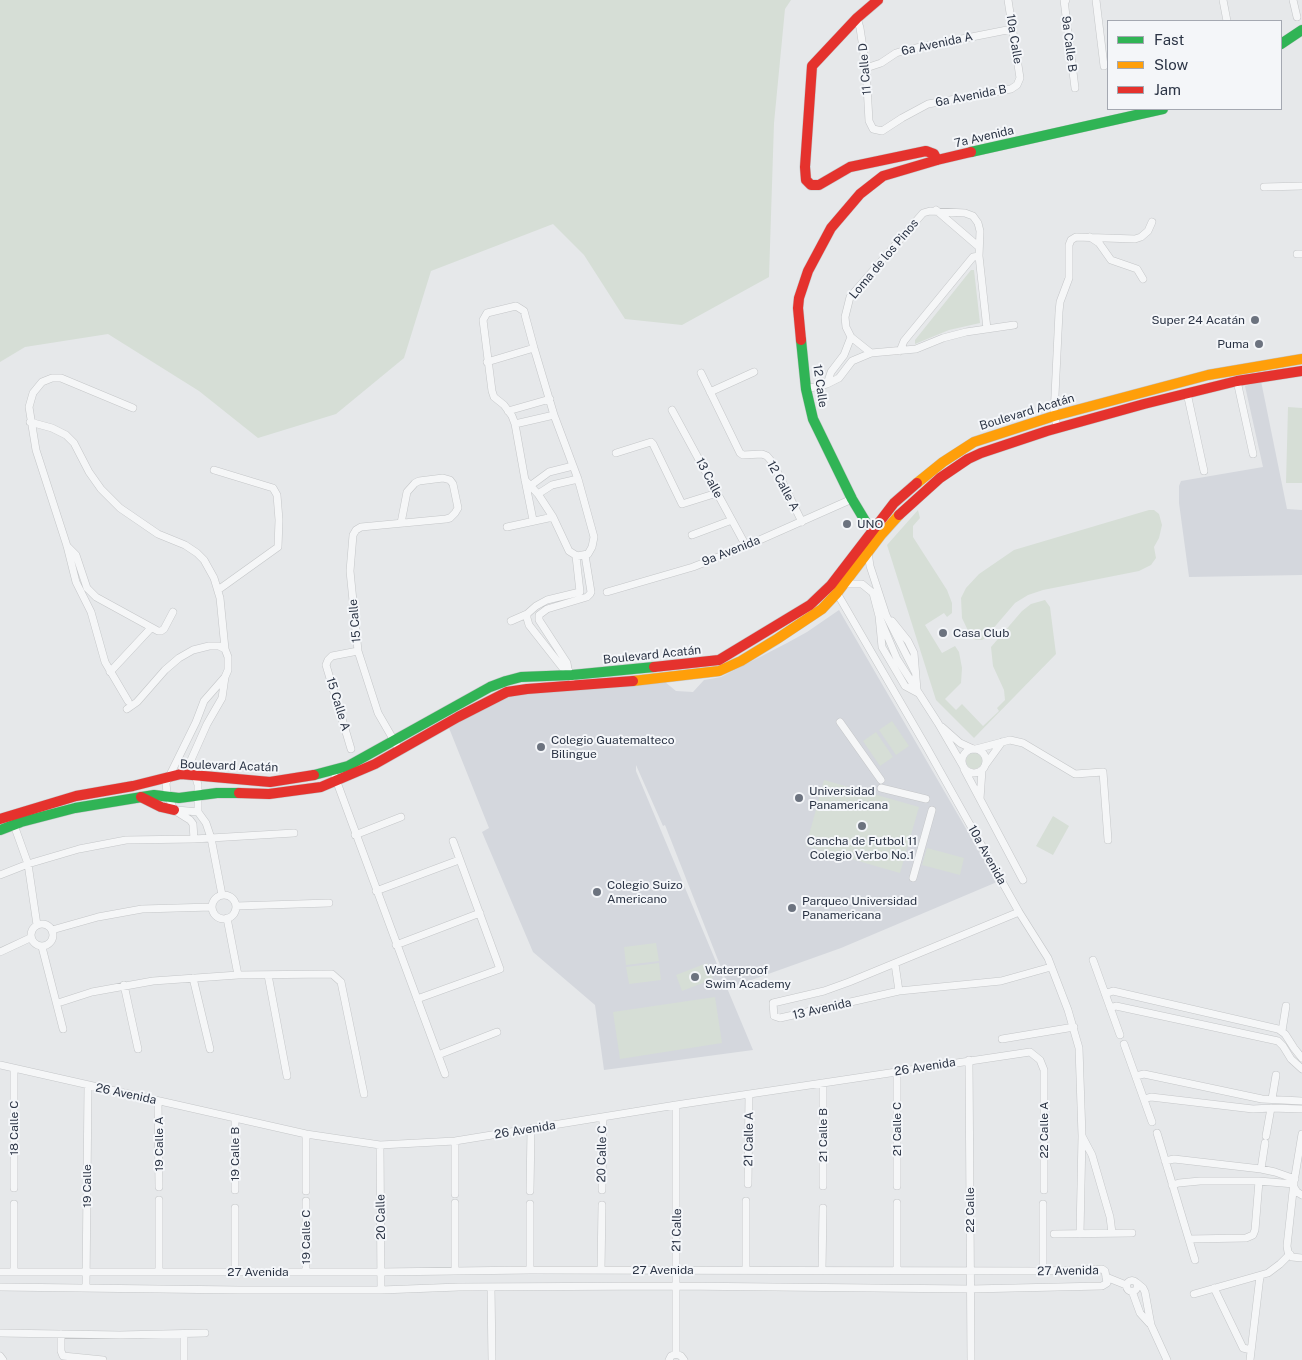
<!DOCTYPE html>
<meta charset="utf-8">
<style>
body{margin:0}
#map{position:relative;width:1302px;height:1360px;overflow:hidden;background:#e6e8ea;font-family:"Public Sans",sans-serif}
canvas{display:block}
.legend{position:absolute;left:1107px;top:20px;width:175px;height:90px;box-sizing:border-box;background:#f4f6f9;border:1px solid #a4a8b1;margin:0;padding:6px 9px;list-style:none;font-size:15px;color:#2b3445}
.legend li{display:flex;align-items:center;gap:10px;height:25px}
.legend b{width:25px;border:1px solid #a4a8b1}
</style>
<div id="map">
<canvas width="1302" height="1360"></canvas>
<ul class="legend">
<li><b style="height:6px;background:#30b455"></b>Fast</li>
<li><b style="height:6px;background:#ff9f0a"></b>Slow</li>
<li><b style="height:6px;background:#e5322d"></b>Jam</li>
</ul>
</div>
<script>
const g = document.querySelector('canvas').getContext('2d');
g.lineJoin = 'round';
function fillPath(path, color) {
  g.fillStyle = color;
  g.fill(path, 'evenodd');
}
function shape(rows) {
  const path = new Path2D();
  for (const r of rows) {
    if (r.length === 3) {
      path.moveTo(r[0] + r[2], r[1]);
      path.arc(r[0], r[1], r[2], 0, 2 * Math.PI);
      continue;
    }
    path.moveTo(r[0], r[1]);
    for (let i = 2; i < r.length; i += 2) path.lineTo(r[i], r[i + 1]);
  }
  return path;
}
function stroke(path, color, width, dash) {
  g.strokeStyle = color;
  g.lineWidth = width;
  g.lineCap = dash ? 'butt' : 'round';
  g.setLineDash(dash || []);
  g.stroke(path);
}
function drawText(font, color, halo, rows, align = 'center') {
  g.font = font + ' "Public Sans",sans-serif';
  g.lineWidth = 4;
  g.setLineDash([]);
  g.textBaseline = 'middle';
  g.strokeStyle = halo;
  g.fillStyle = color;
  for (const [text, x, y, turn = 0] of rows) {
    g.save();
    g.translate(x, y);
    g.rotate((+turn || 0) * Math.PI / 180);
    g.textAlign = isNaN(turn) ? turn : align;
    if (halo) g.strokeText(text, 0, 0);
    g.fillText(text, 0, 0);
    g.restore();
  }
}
fillPath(shape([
 [1261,381,1287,509,1302,510,1302,575,1189,577,1179,503,1179,486,1181,481,1263,467,1245,386],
 [839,610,997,882,841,948,729,988,665,825,663,826,636,765,636,771,753,1050,604,1070,595,1005,533,952,482,832,489,828,447,723,510,694,665,682,676,691,693,692,704,680,721,677,787,643,807,632]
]), '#d4d7dd');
fillPath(shape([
 [0,0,791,0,785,9,774,123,769,277,682,325,625,319,584,255,553,224,431,271,404,358,336,414,258,438,199,391,108,334,25,347,0,362],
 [971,270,974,270,980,323,949,330,915,344,915,340],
 [1288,407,1302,408,1302,483,1286,483],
 [918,510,920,518,913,526,913,537,947,590,952,603,952,613,947,617,944,613,925,625,942,653,955,646,959,652,962,668,961,683,945,699,956,710,962,704,983,726,999,711,997,708,1005,700,1004,690,993,666,991,647,1022,611,1031,604,1045,600,1050,607,1056,654,974,738,936,700,887,545],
 [1149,510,1154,510,1159,514,1162,525,1159,538,1154,547,1156,558,1151,565,1139,571,1043,590,1028,595,1015,603,985,638,982,640,976,640,971,637,962,618,961,598,966,588,979,574,1014,550],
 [892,721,909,746,896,755,879,730],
 [876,732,893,757,880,766,863,741],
 [974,761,8],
 [824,780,919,807,900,873,806,846],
 [1053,816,1069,826,1053,855,1036,846],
 [927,848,964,858,960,875,922,865],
 [656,943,659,961,626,965,624,947],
 [659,963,661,980,629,984,626,967],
 [707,963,713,979,682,991,676,975],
 [715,997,722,1043,620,1059,613,1012]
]), '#d6ded6');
const street = shape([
 [1066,0,1064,0,1075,88],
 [1096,0,1104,66],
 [1223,0,1227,21],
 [1293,0,1297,17],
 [857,18,860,28,866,68,869,121,873,129,882,131,902,118,928,104,1011,89,1017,85,1020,78,1008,0],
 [866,68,881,63,896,53,906,50,1012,29],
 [1264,187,1302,186],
 [936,210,979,247],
 [1090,237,1099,243,1111,260,1137,269,1143,279],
 [1297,254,1302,254],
 [900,351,904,341,973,257,979,256],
 [871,353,851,337,846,327,845,317,850,297,923,213,930,211,965,213,973,216,978,223,980,231,979,256,987,329],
 [487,362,534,348],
 [701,373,740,453,743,455,762,454,767,456,773,463,802,522],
 [1237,381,1253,454],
 [827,384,831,372,844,355,851,337],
 [806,389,827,384,839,378,852,361,871,353,916,349,943,338,966,332,1014,325],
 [710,392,754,372],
 [1187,393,1204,471],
 [672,410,746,546],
 [508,411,550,399],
 [30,422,52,428,66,435,74,443,89,472,101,489,120,508,158,534,185,545,197,553,204,560,214,578,220,598,225,649,228,657,228,670,225,677,222,698,207,724,191,760,198,785,198,812,206,823,211,838,222,895],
 [515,424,554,415],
 [1058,428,1054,416,1059,312,1060,302,1069,278,1069,245,1071,240,1076,237,1135,239,1141,237,1148,231,1152,222],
 [616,453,651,442,653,444,682,504,717,493],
 [214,470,273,488,277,495,279,520,278,547,218,590],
 [525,480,538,494,553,517,569,551,577,556,588,554,592,547,594,537,578,479,554,415,534,348,524,311,516,306,487,313,483,320,492,391,494,397,504,405,512,416,515,424,525,480,533,520],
 [530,486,549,472,573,466],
 [538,494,552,485,578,479],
 [507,527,553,517],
 [692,535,732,520],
 [67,546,76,555,87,588,96,597,158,631,161,631,164,629,173,612],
 [868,552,870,566,886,615,915,672],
 [844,584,862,584,873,593,879,616,882,647,905,686,918,693],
 [607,592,693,567,746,546,852,499],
 [837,593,927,748,1019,912,1048,958,1068,1010,1079,1048,1082,1136],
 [527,614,527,618,529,625,562,667,568,669],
 [879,616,897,659,938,723,963,766],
 [511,621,527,614,536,606,547,600,580,592,576,556],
 [892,621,908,641,914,653,917,690],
 [110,672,151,628],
 [572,678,568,669,567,663,539,620,539,615,547,609,587,597,590,594,591,592,585,555],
 [128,701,105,662,91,612,76,582,67,546,36,450,29,407,33,393,42,382,52,378,61,378,133,408],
 [127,709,137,702,165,670,179,658,193,650,209,646,219,646,225,649],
 [840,722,881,780],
 [942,727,960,743,973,749],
 [974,761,12],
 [351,749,326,665,328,660,332,656,358,651],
 [976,749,1010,740,1023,743,1075,774,1103,772,1108,840],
 [400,751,378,713,358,651,350,571,353,535,356,530,361,527,446,519,450,518,455,513,458,508,453,484,450,480,443,478,419,481,415,483,407,492,401,523],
 [986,764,1002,742],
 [964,769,1023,880],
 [335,777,445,1074],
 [881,788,926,799],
 [980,799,982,770],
 [177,810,198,812],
 [14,825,28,864,37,925],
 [355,835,401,817],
 [194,839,193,824,190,820,174,810,167,793,166,783,196,722,204,701,225,677],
 [0,875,28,864,79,849,126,840,194,839,294,833],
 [913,878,932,810],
 [376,891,459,860],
 [224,907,12],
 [236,906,329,903],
 [1019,912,849,982,824,991,773,1003,774,1016,780,1018,899,991,1001,981,1051,967],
 [227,918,238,975],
 [42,935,11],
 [52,930,98,917,142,909,212,907],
 [396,945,480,913],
 [42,947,63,1029],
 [0,952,30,938],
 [1093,960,1120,1035],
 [895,964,899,991],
 [268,975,287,1076],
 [193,978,210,1049],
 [124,985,138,1049],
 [1105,994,1113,991,1278,1029,1285,1034,1294,1048,1302,1058],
 [417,999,500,969,453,841],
 [58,1003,92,992,153,981,238,975,332,974,341,982,364,1094],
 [1110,1008,1116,1006,1278,1041,1283,1046,1291,1059,1302,1069],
 [1282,1031,1286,1006],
 [1002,1039,1074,1027],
 [1124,1044,1152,1122],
 [438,1055,497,1032],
 [969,1060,971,1360],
 [0,1065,306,1134,380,1145,455,1141,676,1105,1030,1052,1040,1060,1044,1070,1044,1190],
 [14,1068,14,1188],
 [897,1072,897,1186],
 [1136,1076,1144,1074,1262,1099,1302,1101],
 [1144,1099,1151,1097,1253,1109,1271,1108,1302,1109],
 [1272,1099,1276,1075],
 [158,1101,159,1187],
 [676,1105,676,1354],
 [235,1118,235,1190],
 [1157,1133,1195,1260],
 [1302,1134,1294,1182,1287,1246,1288,1252,1292,1257,1302,1258],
 [1266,1136,1271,1108],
 [380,1145,381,1290],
 [1165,1161,1174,1159,1261,1169,1275,1172,1295,1179],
 [1261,1169,1265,1143],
 [748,1184,749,1094],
 [1172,1185,1179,1183,1200,1181,1259,1181,1294,1184],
 [823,1186,823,1084],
 [1294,1187,1297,1192,1302,1195],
 [602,1190,603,1117],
 [306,1191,306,1134],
 [530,1191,531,1129],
 [455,1194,455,1141],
 [159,1200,159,1271],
 [14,1204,14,1272],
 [235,1208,235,1272],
 [1054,1234,1132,1233],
 [1080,1234,1082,1136,1092,1155,1110,1217,1112,1233],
 [1189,1239,1246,1238,1253,1235,1255,1230,1259,1181],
 [530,1270,530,1204],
 [601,1270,602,1205],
 [746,1270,746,1201],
 [822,1270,823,1208],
 [897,1270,897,1203],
 [455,1271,455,1203],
 [1043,1271,1043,1204],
 [0,1272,381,1272,530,1270,1043,1271,1102,1269,1105,1271,1107,1283,1102,1286,971,1289,676,1286,459,1287,381,1290,239,1290,0,1287],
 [306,1272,306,1201],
 [1106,1277,1126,1285],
 [1132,1286,5.5],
 [1137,1283,1143,1288,1145,1292,1151,1325,1167,1360],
 [86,1287,88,1086],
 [491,1287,492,1360],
 [1214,1288,1243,1348,1251,1350],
 [1132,1291,1140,1313,1149,1323],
 [1194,1294,1268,1273,1280,1264,1290,1254],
 [0,1333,120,1335,205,1333],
 [61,1334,61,1351,63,1356,103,1360],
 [184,1334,184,1360],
 [0,1356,3,1360],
 [669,1360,671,1356,676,1354,681,1356,684,1360],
 [1250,1360,1260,1276]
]);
const fast = shape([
 [1281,44,1302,30],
 [971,152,1163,109],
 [801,340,806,389,813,419,852,499,867,524,878,533],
 [314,775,348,766,490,687,506,681,521,677,572,675,654,667],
 [0,830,21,822,75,808,154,795,179,798,217,793,239,793]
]);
const slow = shape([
 [917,483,943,462,974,442,1054,416,1208,375,1302,359],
 [633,681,719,671,741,661,777,639,822,609,837,593,881,535,899,515]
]);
const jam = shape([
 [878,0,857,18,812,66,805,167,806,180,811,185,819,185,850,167,926,151,934,154,937,160],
 [801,340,798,308,799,298,808,271,831,228,860,194,883,176,937,160,971,152],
 [899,515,940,478,968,459,981,453,1047,431,1144,404,1237,381,1302,371],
 [654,667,719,660,810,605,831,585,894,503,917,483],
 [239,793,269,794,321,787,375,764,458,717,507,692,527,689,633,681],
 [141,797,161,807,174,810],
 [0,819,76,796,133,786,181,774,270,782,314,775]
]);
stroke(street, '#c4c6c8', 8);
stroke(fast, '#c4c6c8', 11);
stroke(slow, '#c4c6c8', 11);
stroke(jam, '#c4c6c8', 11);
stroke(street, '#f5f6f7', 7);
stroke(fast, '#30b455', 10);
stroke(slow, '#ff9f0a', 10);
stroke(jam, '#e5322d', 10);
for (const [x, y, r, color] of [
 [1255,320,5,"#6c737f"],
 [1259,344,5,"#6c737f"],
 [847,524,5,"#6c737f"],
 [943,633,5,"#6c737f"],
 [541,747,5,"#6c737f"],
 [799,798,5,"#6c737f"],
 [862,826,5,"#6c737f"],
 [597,892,5,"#6c737f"],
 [792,908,5,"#6c737f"],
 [695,977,5,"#6c737f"]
]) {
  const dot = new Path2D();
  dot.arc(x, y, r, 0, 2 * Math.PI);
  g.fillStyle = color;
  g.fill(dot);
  stroke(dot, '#f4f6f9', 2);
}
drawText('12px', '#2b3445', '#f4f6f9', [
 ["10a Calle",1014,39,81],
 ["6a Avenida A",937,44,-12],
 ["9a Calle B",1069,44,83],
 ["11 Calle D",865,69,-95],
 ["6a Avenida B",971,96,-11],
 ["7a Avenida",984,137,-13],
 ["Loma de los Pinos",884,259,-50],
 ["12 Calle",820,386,82],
 ["Boulevard Acatán",1027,412,-17],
 ["13 Calle",709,478,62],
 ["12 Calle A",783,486,62],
 ["9a Avenida",731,551,-22],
 ["15 Calle",355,621,-95],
 ["Boulevard Acatán",652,655,-6],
 ["15 Calle A",338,704,73],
 ["Boulevard Acatán",229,766,2],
 ["10a Avenida",987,855,61],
 ["13 Avenida",822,1009,-13],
 ["26 Avenida",925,1067,-9],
 ["26 Avenida",126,1094,12],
 ["18 Calle C",14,1128,-90],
 ["21 Calle C",897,1129,-90],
 ["26 Avenida",525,1130,-9],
 ["22 Calle A",1044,1130,-90],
 ["21 Calle B",823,1135,-90],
 ["21 Calle A",749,1139,-89],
 ["19 Calle A",159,1144,-90],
 ["19 Calle B",235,1154,-90],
 ["20 Calle C",602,1154,-89],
 ["19 Calle",87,1186,-90],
 ["22 Calle",970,1210,-90],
 ["20 Calle",381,1217,-91],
 ["21 Calle",677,1230,-89],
 ["19 Calle C",306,1237,-90],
 ["27 Avenida",663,1270],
 ["27 Avenida",1068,1271,-1],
 ["27 Avenida",258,1272]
]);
drawText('12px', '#2b3445', '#f4f6f9', [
 ["Super 24 Acatán",1245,320,"right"],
 ["Puma",1249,344,"right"],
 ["UNO",857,524],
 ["Casa Club",953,633],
 ["Colegio Guatemalteco",551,740],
 ["Bilingue",551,754],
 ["Universidad",809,791],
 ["Panamericana",809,805],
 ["Cancha de Futbol 11",862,841,"center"],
 ["Colegio Verbo No.1",862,855,"center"],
 ["Colegio Suizo",607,885],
 ["Americano",607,899],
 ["Parqueo Universidad",802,901],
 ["Panamericana",802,915],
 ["Waterproof",705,970],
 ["Swim Academy",705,984]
], 'left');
</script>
